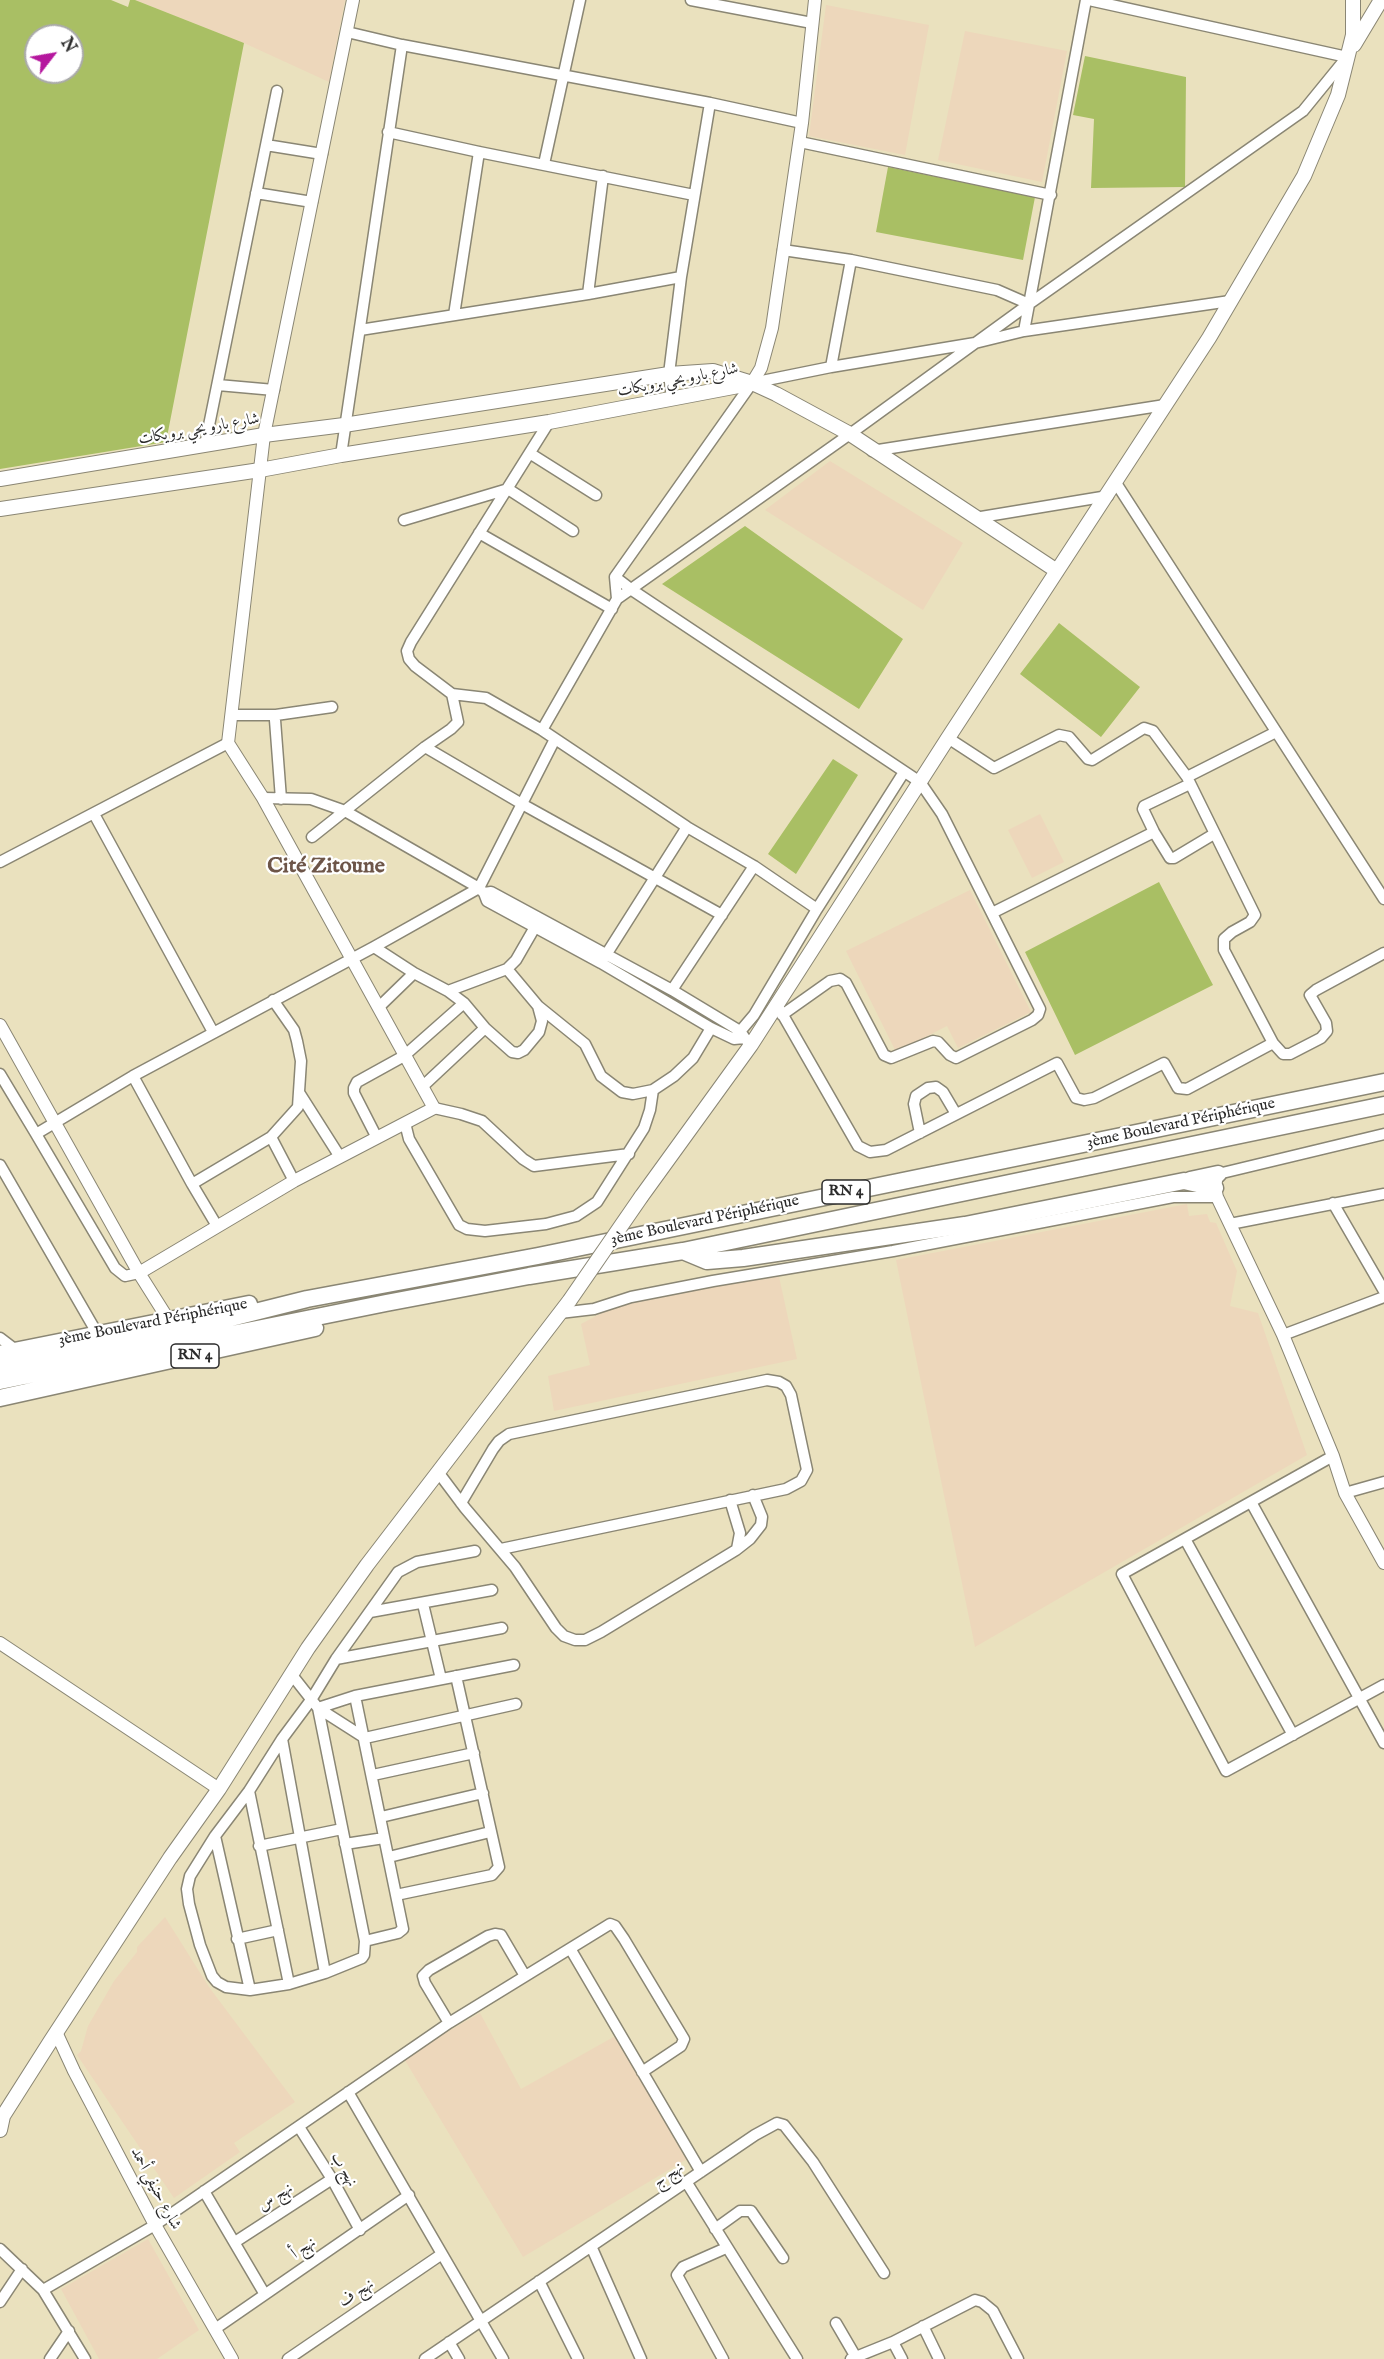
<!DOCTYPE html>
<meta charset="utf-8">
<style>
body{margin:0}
#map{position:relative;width:1384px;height:2359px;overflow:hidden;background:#eae1be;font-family:"IM FELL English",serif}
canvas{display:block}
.north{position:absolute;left:24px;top:24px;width:60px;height:60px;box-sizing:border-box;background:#fff;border:2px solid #aaa;border-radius:50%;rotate:59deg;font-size:16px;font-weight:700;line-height:24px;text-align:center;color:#2b2b2b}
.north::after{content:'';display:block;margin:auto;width:21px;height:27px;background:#b5179e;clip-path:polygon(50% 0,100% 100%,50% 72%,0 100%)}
</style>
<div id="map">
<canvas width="1384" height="2359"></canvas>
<div class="north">N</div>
</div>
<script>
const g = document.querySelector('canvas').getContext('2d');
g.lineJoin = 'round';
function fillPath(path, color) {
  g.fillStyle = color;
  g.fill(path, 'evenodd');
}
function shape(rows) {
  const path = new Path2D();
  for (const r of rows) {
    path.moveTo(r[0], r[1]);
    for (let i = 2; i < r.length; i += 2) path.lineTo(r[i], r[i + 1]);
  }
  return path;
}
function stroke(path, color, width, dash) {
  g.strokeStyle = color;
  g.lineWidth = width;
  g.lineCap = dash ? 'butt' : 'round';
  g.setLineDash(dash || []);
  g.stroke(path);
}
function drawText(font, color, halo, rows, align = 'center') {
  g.font = font + ' "IM FELL English",Amiri,serif';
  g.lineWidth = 4.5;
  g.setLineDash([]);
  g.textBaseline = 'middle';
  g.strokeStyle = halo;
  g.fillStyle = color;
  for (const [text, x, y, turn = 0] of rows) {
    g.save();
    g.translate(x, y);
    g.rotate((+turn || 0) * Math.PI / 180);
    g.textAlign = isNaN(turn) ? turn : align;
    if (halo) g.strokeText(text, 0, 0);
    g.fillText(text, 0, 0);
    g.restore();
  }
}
fillPath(shape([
 [135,0,345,0,329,82,244,43],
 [826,5,929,25,905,155,809,136],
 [965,31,1067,51,1042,182,938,160],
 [830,461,963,543,923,610,765,510],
 [1040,814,1064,862,1032,878,1008,830],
 [970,890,1031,1012,958,1048,947,1026,896,1052,846,951],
 [1187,1204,1189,1216,1207,1214,1210,1222,1216,1223,1237,1271,1230,1306,1258,1313,1307,1455,975,1647,896,1260],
 [778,1272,797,1359,554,1411,548,1376,590,1365,581,1324,615,1306],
 [165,1917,209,1987,295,2102,234,2143,240,2152,174,2198,77,2055,81,2051,88,2026,114,1981,137,1952,137,1947],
 [480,2013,521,2089,617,2035,687,2159,523,2257,403,2057],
 [148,2239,199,2330,157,2359,99,2359,61,2289]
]), '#edd7bb');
fillPath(shape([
 [0,0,111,0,128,7,130,0,135,0,244,43,166,442,0,469],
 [36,36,72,36,72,72,36,72],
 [1085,56,1186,77,1185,187,1091,188,1094,119,1073,115],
 [888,167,1035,197,1023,260,876,232],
 [745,526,903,639,859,709,662,584],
 [1059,623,1140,687,1101,737,1020,674],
 [833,759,858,775,796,874,768,854],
 [1159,882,1213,985,1075,1055,1025,952]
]), '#a9bf64');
const minor = shape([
 [691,0,812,23],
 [347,32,402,45,710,103,802,123],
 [388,132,479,152,694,195],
 [800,142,1051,195],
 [266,145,322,154],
 [544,164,580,0],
 [256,193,312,202],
 [783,250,851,260,997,290,1029,304],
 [588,294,603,176],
 [454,315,479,152],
 [360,330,588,294,681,277],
 [1024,331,1086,0],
 [831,367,851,260],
 [218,385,274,390],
 [672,399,669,374,681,277,710,103],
 [549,422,411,642,407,651,409,659,415,666,452,694,486,698,542,730,687,827,754,866,817,909,904,772],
 [205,445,277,91],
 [872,451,1165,405],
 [531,454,596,495],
 [341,455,402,45],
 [1116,483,1384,899],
 [975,518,1108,496],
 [404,520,508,489,573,531],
 [479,533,612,609],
 [615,577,632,590,920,782,942,814,1040,1009,1038,1015,1032,1020,956,1058,950,1055,938,1042,933,1041,891,1058,884,1055,846,983,840,979,830,981,782,1015],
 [617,599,615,577,752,383,831,367,975,343,1024,331,1230,301],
 [232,715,276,715,332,707],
 [275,720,281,799],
 [542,730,617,599,850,434,1029,304,1303,111,1347,57,1089,0],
 [948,738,994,768,1059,735,1069,737,1088,759,1092,760,1144,728,1153,731,1187,777,1255,915,1250,922,1232,932,1224,939,1224,950,1273,1043,1283,1054,1290,1054,1321,1038,1327,1031,1326,1023,1310,995,1316,990,1384,953],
 [425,747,522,804,722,915],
 [1187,777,1276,732],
 [1190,784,1144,806,1143,809,1154,832,1170,858,1174,858,1214,834],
 [263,798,311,799,345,811,479,888,484,893,487,901,601,963,711,1028,734,1039,745,1038],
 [94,814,213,1032],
 [312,837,425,747,451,729,458,722,452,694],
 [0,862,228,743],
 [484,893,491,892,672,990,740,1031,747,1041],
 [992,913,1154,832],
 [535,927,516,960,507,969,538,1006,585,1044,601,1076,622,1092,633,1094,653,1090,674,1076,693,1058,711,1028],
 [374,947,414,973,448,991,464,1003,485,1028,512,1052,518,1053,524,1050,539,1032,542,1021,538,1006],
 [604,958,687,827],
 [672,990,754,866],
 [448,991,507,969],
 [379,1007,414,973],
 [780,1010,858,1146,870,1152,886,1150,1057,1063,1076,1098,1084,1100,1094,1098,1164,1063,1178,1088,1187,1089,1273,1043],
 [737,1035,754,1015,817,909],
 [0,1074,36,1134,133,1076,374,947,479,888,555,739],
 [133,1076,192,1184,217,1226],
 [422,1087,485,1028],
 [300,1094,340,1157],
 [434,1108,461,1114,482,1121,523,1159,534,1166,629,1154],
 [405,1123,409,1139,459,1225,467,1229,485,1231,546,1224,576,1216,597,1202,644,1128,650,1110,653,1090],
 [920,1133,914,1104,916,1096,928,1088,936,1087,943,1092,956,1114],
 [36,1134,115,1268,125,1276,139,1273],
 [271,1137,294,1181],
 [377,1138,354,1093,354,1088,357,1082,404,1056,464,1003],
 [0,1165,97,1333],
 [1218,1174,1384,1134],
 [192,1184,271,1137,298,1107,301,1061,297,1041,294,1030,273,1000],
 [1333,1203,1384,1291],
 [1230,1224,1384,1194],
 [560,1313,594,1309,631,1297,713,1281,893,1251,1142,1203,1173,1197,1217,1197],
 [1283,1335,1384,1297],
 [0,1338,17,1351],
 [1333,1456,1122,1574,1226,1771,1384,1685],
 [438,1472,465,1508,515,1567,556,1628,564,1636,575,1640,585,1640,601,1632,736,1550,750,1539,761,1525,762,1517,753,1495],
 [1345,1493,1384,1482],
 [730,1500,740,1533,737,1549],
 [1251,1502,1384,1743],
 [461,1503,493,1449,499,1441,509,1434,767,1380,779,1382,786,1386,791,1395,807,1470,801,1481,786,1489,501,1549],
 [1185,1539,1293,1735],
 [475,1551,417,1562,398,1572,336,1659,311,1700,282,1739,249,1791,215,1836,190,1876,187,1889,189,1904,200,1945,212,1976,217,1982,226,1987,250,1990,289,1984,325,1973,362,1958,364,1955,365,1941,318,1708,355,1696,514,1665],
 [423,1604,441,1679],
 [370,1612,492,1590],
 [336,1659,502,1628],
 [292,1675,318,1708,365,1738,516,1704],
 [355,1696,403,1929,398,1933,365,1941],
 [282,1739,325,1973],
 [373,1775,474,1753],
 [249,1791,289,1984],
 [381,1817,483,1793],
 [215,1836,250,1990],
 [345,1844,384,1838],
 [259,1846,342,1829],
 [389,1857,490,1832],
 [396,1895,492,1875,499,1867,456,1676],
 [237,1939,278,1930],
 [571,1950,701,2172],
 [449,2023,425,1983,423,1976,429,1970,488,1936,495,1934,501,1935,525,1976],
 [348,2092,503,2359],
 [299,2127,332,2179,360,2230],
 [687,2183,797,2359],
 [204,2191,264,2293],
 [715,2229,740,2211,751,2211,783,2258],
 [235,2242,332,2179],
 [591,2246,641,2359],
 [0,2249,43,2290,85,2359],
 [539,2281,578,2359],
 [43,2290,155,2225,449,2023,610,1924,615,1926,624,1939,684,2039,681,2046,642,2072],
 [0,2302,22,2269],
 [836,2323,857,2359],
 [923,2326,939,2359],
 [215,2329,409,2195],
 [449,2342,459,2359],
 [893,2342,975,2300,982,2302,993,2311,1018,2359],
 [50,2359,69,2331],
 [288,2359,442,2254],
 [425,2359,755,2135,777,2123,784,2125,813,2162,884,2273],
 [723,2359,677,2275,683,2267,726,2248],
 [851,2359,893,2342,902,2359]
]);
const tertiary = shape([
 [752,383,761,368,772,328,802,123,815,0],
 [0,1025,139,1273,168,1319],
 [1216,1181,1215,1188,1217,1197,1283,1335,1333,1456,1345,1493,1384,1563],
 [139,1273,294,1181,434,1108,263,798,228,743,264,435,353,0],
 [0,1643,219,1789],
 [56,2032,74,2071,155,2225,232,2359]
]);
const secondary = shape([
 [1354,45,1381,0],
 [0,479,264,435,344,425,669,374,713,371,752,383,776,394,850,434,1057,571],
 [0,509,260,470,341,455,549,422,749,384],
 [641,1197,751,1045,948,738,1209,338,1304,176,1338,95,1353,35,1353,0],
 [0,2130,3,2116,50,2042,170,1858,219,1789,308,1648,367,1565,570,1300]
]);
const trunk = shape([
 [1190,1180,1218,1174],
 [683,1251,707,1261,743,1258,965,1225,1184,1181,1215,1188],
 [0,1354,249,1304],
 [0,1367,67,1352,175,1332,307,1299,538,1256,1384,1082],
 [0,1381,386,1303,529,1276,683,1251,1384,1105],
 [0,1398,315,1328]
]);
stroke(minor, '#8a8674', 13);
stroke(tertiary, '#8a8674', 14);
stroke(secondary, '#8a8674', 16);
stroke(trunk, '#8a8674', 19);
stroke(minor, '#fff', 10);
stroke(tertiary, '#fff', 12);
stroke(secondary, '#fff', 14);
stroke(trunk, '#fff', 16);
const secondaryBridge = shape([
 [570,1300,641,1197]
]);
stroke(secondaryBridge, '#8a8674', 16, []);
stroke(secondaryBridge, '#fff', 14);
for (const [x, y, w] of [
 [846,1192,48],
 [195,1356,48]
]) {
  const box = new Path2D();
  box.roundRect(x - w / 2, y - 12, w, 24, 4.5);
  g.fillStyle = '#fff';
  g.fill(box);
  stroke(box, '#2b2b2b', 1.5);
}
drawText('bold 15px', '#2b2b2b', null, [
 ["RN 4",846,1192],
 ["RN 4",195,1356]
]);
drawText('16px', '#2b2b2b', '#fff', [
 ["شارع بارو يحي برويكات",678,381,-11],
 ["شارع بارو يحي برويكات",199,430,-10],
 ["3ème Boulevard Périphérique",1181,1124,-12],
 ["3ème Boulevard Périphérique",705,1221,-12],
 ["3ème Boulevard Périphérique",153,1323,-11],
 ["نهج ب",343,2170,59],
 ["نهج ج",669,2176,-35],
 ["شارع حنيفي أحمد",155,2189,62],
 ["نهج س",276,2198,-33],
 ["نهج أ",304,2249,-33],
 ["نهج ف",357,2294,-34]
]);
drawText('bold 22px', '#6d5548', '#fff', [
 ["Cité Zitoune",326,867]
]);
</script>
